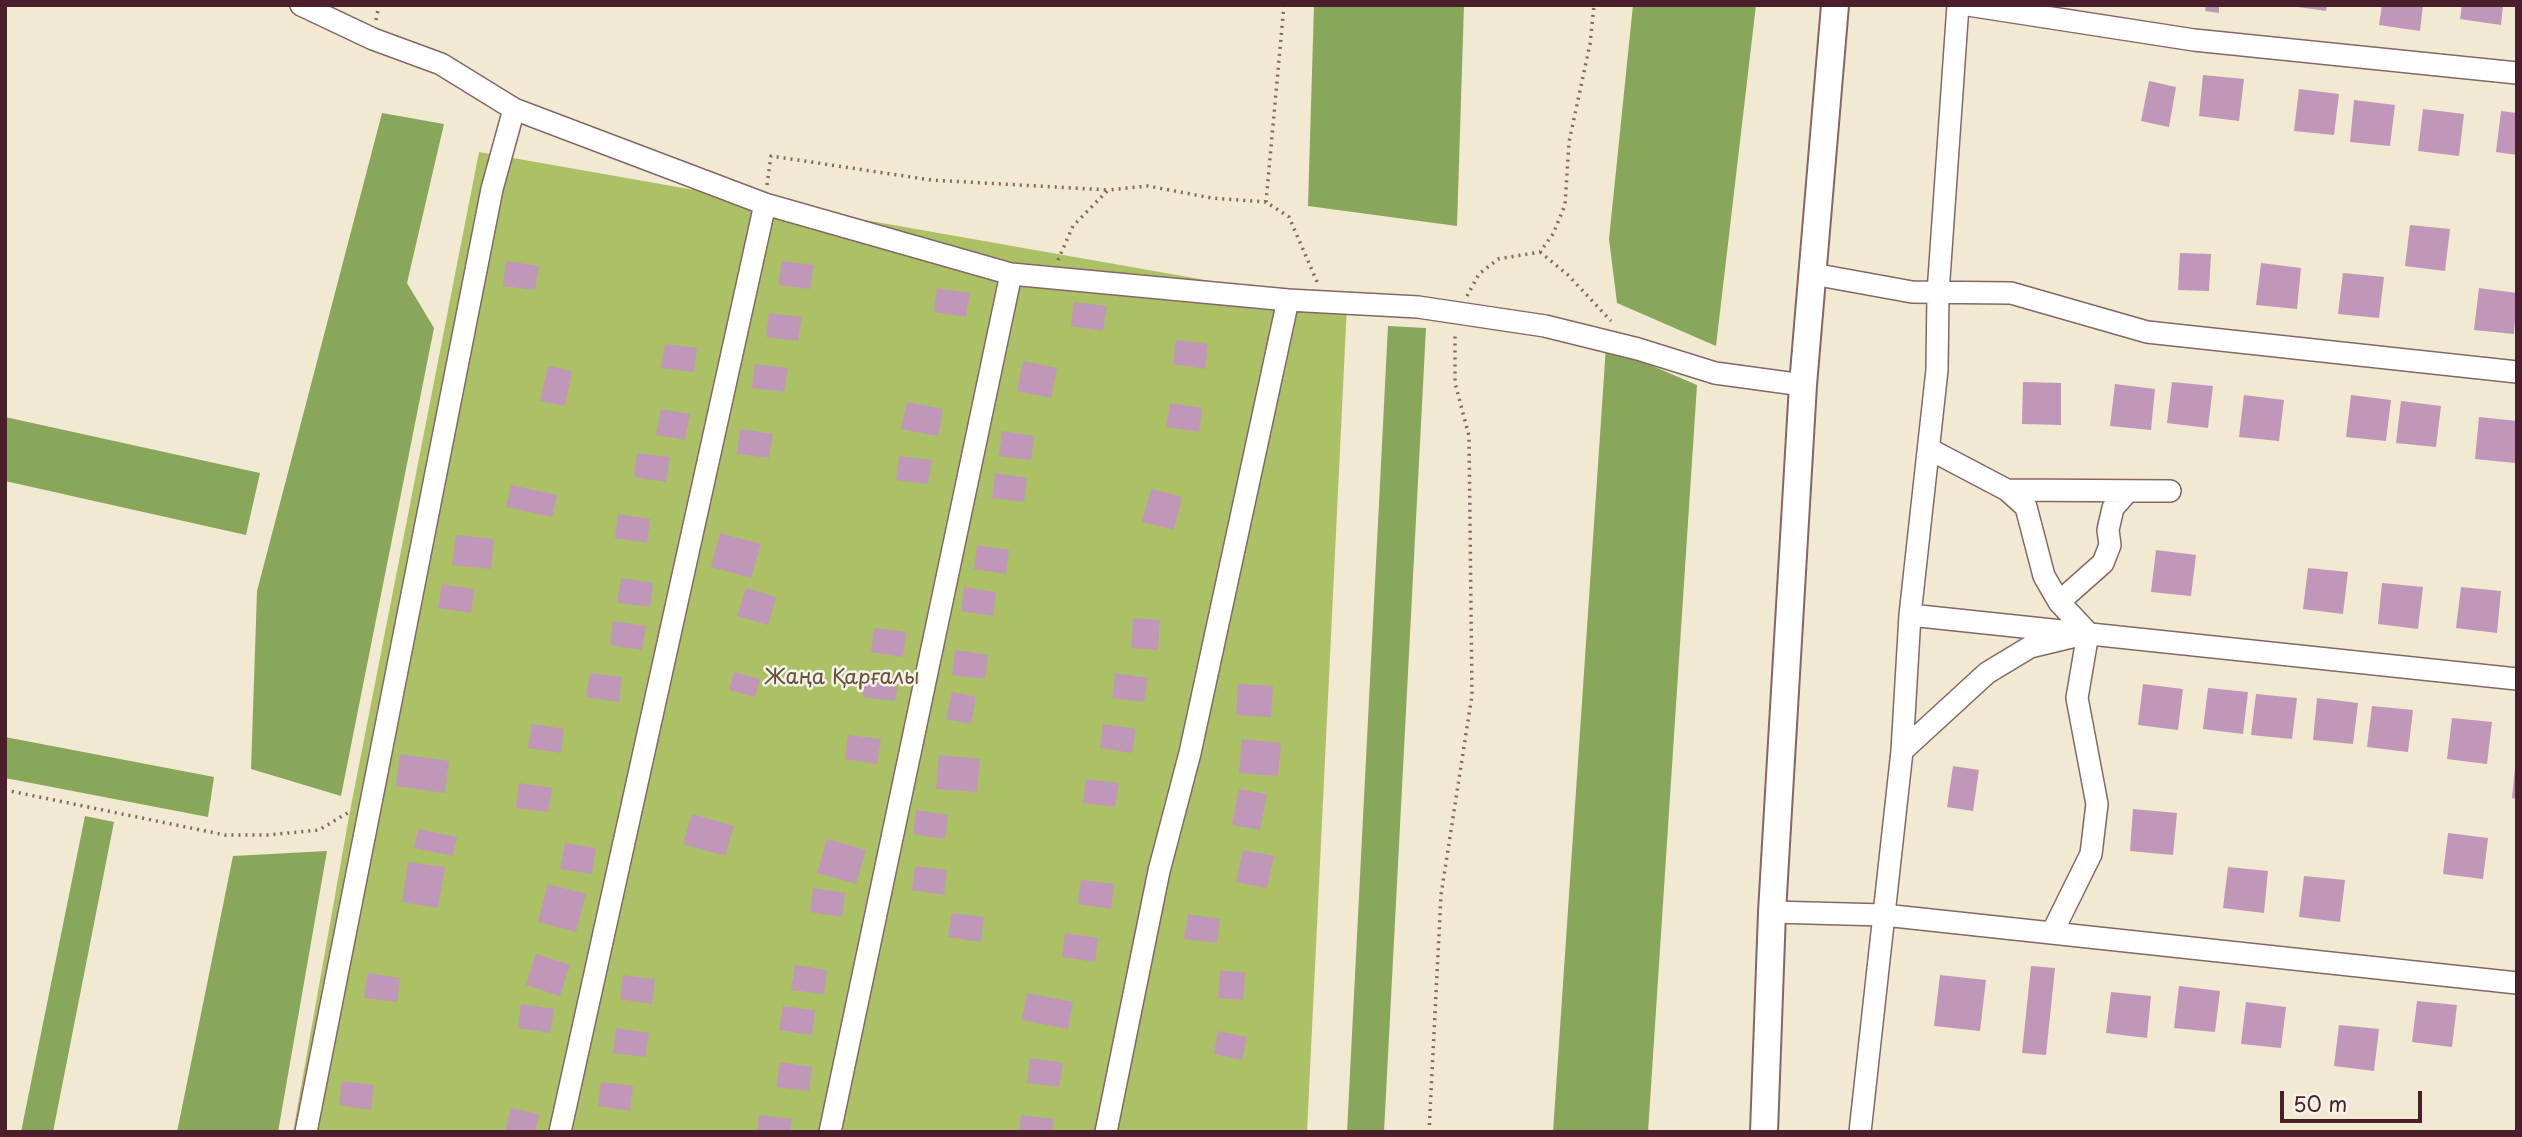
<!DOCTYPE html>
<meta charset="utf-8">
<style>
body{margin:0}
#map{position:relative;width:2522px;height:1137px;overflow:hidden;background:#f2e9d2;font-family:"Playpen Sans",sans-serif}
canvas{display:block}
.frame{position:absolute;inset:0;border:7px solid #4a1f2b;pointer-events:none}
.scale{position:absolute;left:2280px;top:1091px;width:142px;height:32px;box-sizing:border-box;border:4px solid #4a1f2b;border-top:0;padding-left:9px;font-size:21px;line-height:24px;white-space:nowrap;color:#4a1f2b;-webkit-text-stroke:5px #f7f3e8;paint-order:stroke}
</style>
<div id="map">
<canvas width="2522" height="1137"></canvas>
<div class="frame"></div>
<div class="scale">50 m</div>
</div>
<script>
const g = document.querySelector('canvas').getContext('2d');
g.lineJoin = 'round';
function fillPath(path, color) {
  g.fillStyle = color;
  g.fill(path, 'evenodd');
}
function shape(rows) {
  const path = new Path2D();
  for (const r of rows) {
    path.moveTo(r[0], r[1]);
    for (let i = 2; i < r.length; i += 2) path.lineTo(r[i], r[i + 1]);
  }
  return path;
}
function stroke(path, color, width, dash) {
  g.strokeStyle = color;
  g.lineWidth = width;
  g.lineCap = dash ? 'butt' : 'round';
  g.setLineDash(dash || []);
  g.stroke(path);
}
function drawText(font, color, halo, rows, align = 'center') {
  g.font = font + ' "Playpen Sans",sans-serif';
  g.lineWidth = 5;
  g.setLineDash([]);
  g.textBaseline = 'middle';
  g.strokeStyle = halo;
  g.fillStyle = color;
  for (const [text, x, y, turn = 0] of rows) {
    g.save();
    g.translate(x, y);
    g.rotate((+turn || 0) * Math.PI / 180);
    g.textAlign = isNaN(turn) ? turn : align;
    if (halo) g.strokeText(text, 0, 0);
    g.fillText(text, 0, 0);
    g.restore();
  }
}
fillPath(shape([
 [479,152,1347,305,1307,1132,293,1132,350,811]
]), '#acc166');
fillPath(shape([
 [1314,5,1464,5,1457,226,1308,206],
 [1633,5,1756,5,1716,346,1617,303,1609,239],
 [382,113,444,124,407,283,434,328,341,796,251,769,257,591],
 [1388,326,1426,328,1384,1132,1347,1132],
 [1606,346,1697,385,1648,1132,1553,1132],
 [5,417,260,473,246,535,5,481],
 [5,737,214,777,208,817,5,778],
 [85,816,114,822,53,1132,21,1132],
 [327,851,278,1132,177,1132,233,856]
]), '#89a75b');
fillPath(shape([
 [2206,5,2219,5,2219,13,2205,11],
 [2284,5,2327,5,2326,11],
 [2382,5,2423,5,2420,31,2379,25],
 [2462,5,2503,5,2501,25,2460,19],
 [2203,75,2244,79,2239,121,2199,116],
 [2149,81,2176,87,2169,127,2141,121],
 [2299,89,2339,94,2334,135,2294,131],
 [2354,100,2395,105,2390,146,2350,142],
 [2423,109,2464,114,2459,156,2418,151],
 [2501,111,2517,113,2517,155,2496,152],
 [2410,225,2450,229,2445,271,2405,266],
 [2180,253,2211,254,2209,291,2178,290],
 [506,261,539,266,535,290,503,286],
 [782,261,814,265,810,289,778,285],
 [2261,263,2301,268,2297,309,2256,305],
 [2343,273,2384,277,2379,318,2338,314],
 [937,288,970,293,966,317,934,312],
 [2479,288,2517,293,2514,334,2474,330],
 [1074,302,1107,306,1103,331,1071,326],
 [769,313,802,317,798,341,766,337],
 [1176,340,1208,344,1205,369,1173,364],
 [665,344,697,348,694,372,661,368],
 [1023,361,1057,368,1051,398,1017,391],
 [755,364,788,368,784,392,752,388],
 [548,366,572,371,565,406,540,401],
 [2023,382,2061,383,2061,425,2022,424],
 [2172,382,2213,386,2208,428,2167,423],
 [2115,384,2155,389,2151,430,2110,426],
 [2244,395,2284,400,2279,441,2239,437],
 [2351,395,2391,400,2386,441,2346,437],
 [2401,401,2441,406,2436,447,2396,443],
 [907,402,943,409,938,436,901,429],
 [1170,403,1202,408,1199,432,1166,427],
 [661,409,690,414,685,440,656,435],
 [2479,417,2517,421,2515,463,2475,459],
 [740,429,773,434,769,458,737,454],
 [1002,431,1034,436,1031,460,999,456],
 [637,453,670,457,666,482,634,477],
 [899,456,932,460,928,484,896,480],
 [995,473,1027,478,1024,502,992,498],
 [511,485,557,495,552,517,506,507],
 [1151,489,1182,497,1174,530,1142,522],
 [618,514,650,519,647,543,615,538],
 [720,533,761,544,751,578,711,567],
 [456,535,494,539,491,569,452,565],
 [977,545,1009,550,1006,574,974,569],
 [2156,550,2196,555,2191,596,2151,592],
 [2308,568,2348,572,2343,614,2303,609],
 [621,578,653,583,650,607,617,603],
 [2382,583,2423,587,2418,629,2378,624],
 [442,584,474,589,471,613,438,608],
 [964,587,996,592,993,616,961,611],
 [2461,587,2501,591,2497,633,2456,628],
 [746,588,776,597,768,625,737,616],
 [1133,618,1160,620,1158,650,1131,648],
 [613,621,646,626,642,650,610,645],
 [874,628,906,632,903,657,871,652],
 [955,650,988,655,985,679,952,675],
 [734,672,760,679,755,697,729,690],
 [866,672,899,677,895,701,863,697],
 [590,673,622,677,619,702,586,697],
 [1115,673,1148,678,1144,702,1112,698],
 [1238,684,1273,686,1271,717,1236,715],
 [2143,684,2183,689,2178,730,2138,725],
 [2208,688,2248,692,2243,734,2203,729],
 [952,692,976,697,971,724,946,719],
 [2256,694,2297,698,2292,739,2251,735],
 [2317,698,2358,703,2353,744,2313,740],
 [2372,706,2413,710,2408,752,2367,747],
 [2452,718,2492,722,2487,764,2447,759],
 [532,724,564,729,561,753,528,748],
 [1103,724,1136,729,1132,753,1100,748],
 [848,735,881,739,877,764,845,759],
 [1242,739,1281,743,1278,776,1239,773],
 [400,754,449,761,445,793,396,786],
 [939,755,980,759,977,792,936,789],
 [1953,766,1979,770,1973,811,1947,807],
 [2515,768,2517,768,2517,799,2512,798],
 [1086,779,1119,783,1115,807,1083,803],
 [519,783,552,788,548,812,516,808],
 [1239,789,1267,794,1260,830,1232,825],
 [2133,809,2177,813,2173,855,2130,851],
 [916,810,948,815,945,839,913,834],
 [692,814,734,826,725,856,683,844],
 [418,829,457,837,453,856,414,848],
 [2448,833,2488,838,2483,879,2443,874],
 [827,839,866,850,856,884,817,873],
 [565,843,596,848,592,874,560,869],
 [1243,850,1274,856,1267,888,1236,882],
 [408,862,445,867,438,908,402,902],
 [915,866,947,870,944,895,912,890],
 [2228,867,2268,871,2264,913,2223,908],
 [2304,876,2345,880,2340,922,2299,917],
 [1081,880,1114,884,1111,909,1078,904],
 [548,884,586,894,576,932,538,922],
 [813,888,845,893,842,917,810,912],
 [952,913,984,917,981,942,948,937],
 [1188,914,1220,919,1217,943,1184,939],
 [1065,933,1098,938,1095,962,1062,957],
 [536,954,570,965,560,996,526,985],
 [795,965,827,970,824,994,791,990],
 [2031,966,2055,968,2046,1055,2022,1053],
 [1220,971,1245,972,1243,1000,1218,998],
 [368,973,400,978,397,1002,364,998],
 [623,975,655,979,652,1004,620,999],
 [1940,975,1986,980,1980,1031,1934,1026],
 [2179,986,2220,991,2215,1032,2174,1028],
 [2111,992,2151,996,2147,1038,2106,1033],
 [1027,993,1073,1002,1068,1029,1022,1020],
 [2417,1001,2457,1005,2452,1047,2412,1042],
 [2246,1002,2286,1007,2281,1048,2241,1044],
 [521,1004,554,1009,550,1033,518,1028],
 [783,1006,815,1010,812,1035,779,1030],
 [2339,1025,2379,1029,2374,1071,2334,1066],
 [616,1028,649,1033,645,1057,613,1053],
 [1218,1031,1247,1037,1242,1060,1214,1054],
 [1030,1058,1063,1063,1059,1087,1027,1083],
 [780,1062,812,1067,809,1091,776,1087],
 [342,1081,374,1085,371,1110,339,1105],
 [601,1082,633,1086,630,1111,598,1106],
 [511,1108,539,1114,535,1132,505,1132],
 [759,1115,792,1119,790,1132,757,1132],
 [1021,1115,1054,1119,1052,1132,1019,1132]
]), '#c096b9');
const minor = shape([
 [301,5,373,39,441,64,514,109],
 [1968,5,2194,40,2517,73],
 [1813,274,1912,292,2011,293,2147,332,2517,372],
 [1288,300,1418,307,1545,326,1638,349,1715,373,1803,385],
 [2007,490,2170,491],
 [2059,602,2103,563,2110,545,2108,530,2113,508,2128,491],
 [1910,615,2517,679],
 [1902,751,1987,673,2030,647,2088,633,2059,602,2044,576,2026,507,2007,490,1929,449],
 [1772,912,1884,915,2517,983],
 [2052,933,2091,854,2097,804,2077,698,2088,633],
 [306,1132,492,189,514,109,765,204,1011,274,1288,300,1190,753,1159,871,1106,1132],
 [560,1132,765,204],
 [830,1132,1011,274],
 [1860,1132,1902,751,1910,615,1937,370,1938,293,1958,5]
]);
const major = shape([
 [1764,1132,1772,912,1803,385,1835,5]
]);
stroke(minor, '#856665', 24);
stroke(major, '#856665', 30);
stroke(shape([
 [1284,5,1266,202,1289,217,1318,284],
 [376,20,379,5],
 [767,185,771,156,931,180,1108,190],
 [1540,252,1568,275,1611,321],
 [1058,260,1073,226,1108,190,1148,186,1212,198,1266,202],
 [1467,296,1479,274,1498,259,1540,252,1553,234,1565,205,1569,142,1590,44,1594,5],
 [5,790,225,835,268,835,319,830,349,812],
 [1429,1132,1441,895,1472,695,1469,436,1455,383,1455,332]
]), '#856665', 3.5, [2, 5]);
stroke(minor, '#fff', 21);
stroke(major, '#fff', 26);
drawText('21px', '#67503d', '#f7f3e8', [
 ["Жаңа Қарғалы",842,678]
]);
</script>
